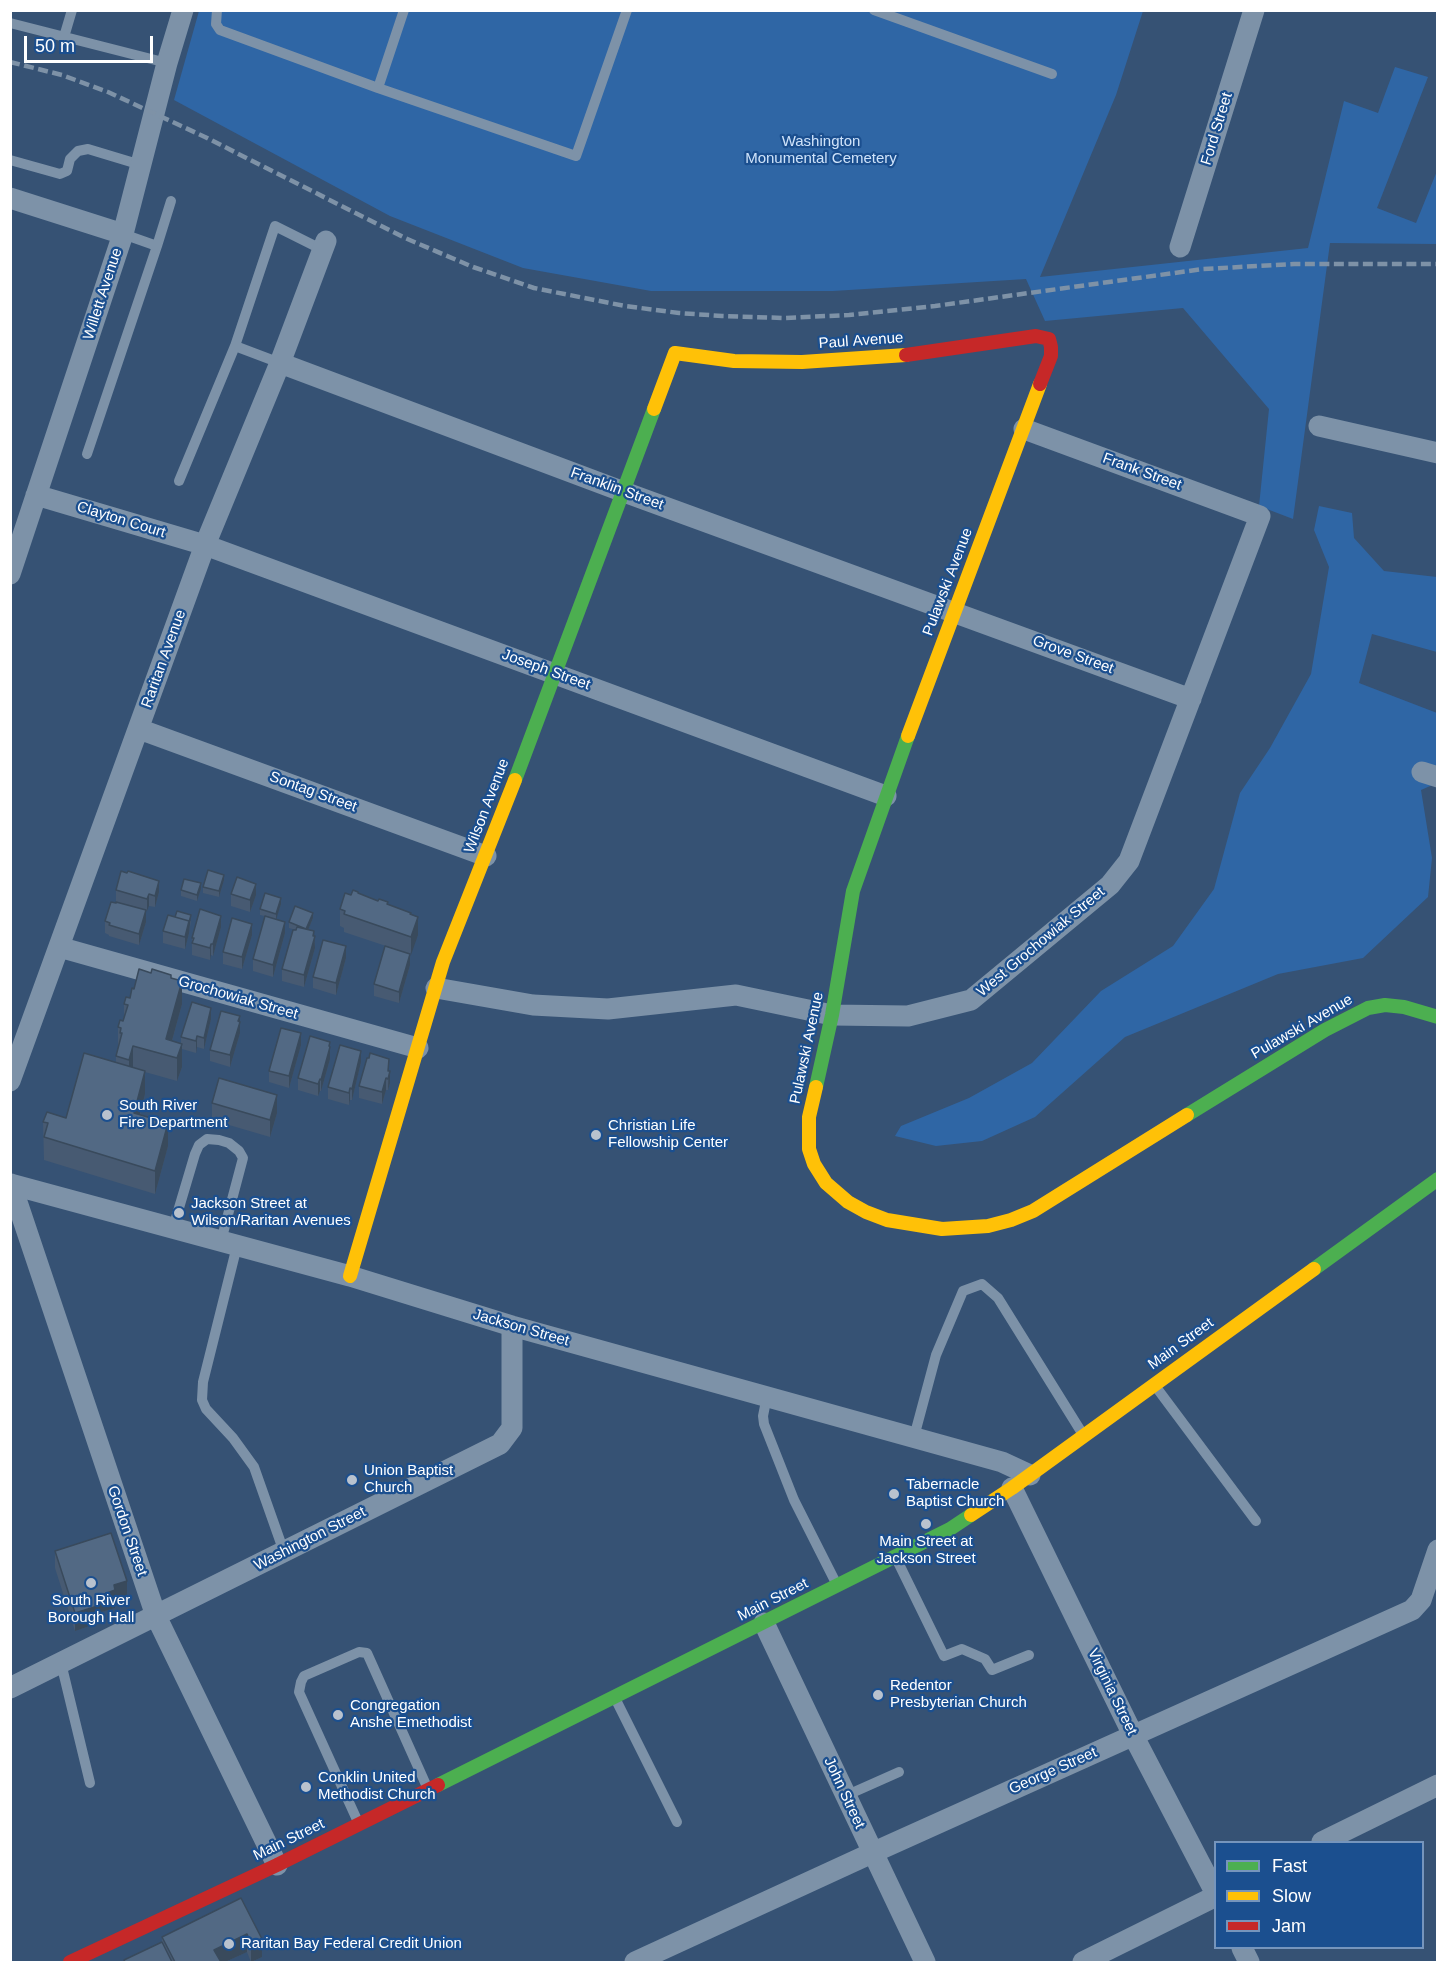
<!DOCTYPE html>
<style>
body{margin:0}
#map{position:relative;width:1448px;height:1973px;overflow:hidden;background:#365274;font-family:Helvetica,sans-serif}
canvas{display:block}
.frame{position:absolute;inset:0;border:12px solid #fff;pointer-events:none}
.legend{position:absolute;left:1214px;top:1841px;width:210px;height:108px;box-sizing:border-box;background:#1b4f8f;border:2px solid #7695bc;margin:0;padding:8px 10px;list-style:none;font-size:18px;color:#fff}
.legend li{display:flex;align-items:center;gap:12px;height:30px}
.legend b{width:30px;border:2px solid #7695bc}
.scale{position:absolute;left:24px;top:36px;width:129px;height:27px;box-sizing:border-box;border:3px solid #fff;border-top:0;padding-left:8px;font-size:18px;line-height:21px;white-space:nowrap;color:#fff;-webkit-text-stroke:4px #1b4f8f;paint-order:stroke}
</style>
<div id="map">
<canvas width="1448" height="1973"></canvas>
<div class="frame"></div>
<ul class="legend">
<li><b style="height:8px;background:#4caf50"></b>Fast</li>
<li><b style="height:8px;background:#ffc107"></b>Slow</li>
<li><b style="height:8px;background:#c62828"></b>Jam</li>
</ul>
<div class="scale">50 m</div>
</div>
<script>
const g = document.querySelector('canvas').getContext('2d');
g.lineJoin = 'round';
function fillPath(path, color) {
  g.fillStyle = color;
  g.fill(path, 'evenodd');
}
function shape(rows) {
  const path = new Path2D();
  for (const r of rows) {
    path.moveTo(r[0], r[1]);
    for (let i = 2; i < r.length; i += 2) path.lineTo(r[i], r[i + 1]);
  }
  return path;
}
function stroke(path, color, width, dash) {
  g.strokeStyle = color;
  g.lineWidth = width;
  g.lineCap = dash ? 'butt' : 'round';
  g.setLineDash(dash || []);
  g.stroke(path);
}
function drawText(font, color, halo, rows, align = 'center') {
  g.font = font + ' Helvetica,sans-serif';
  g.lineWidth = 4.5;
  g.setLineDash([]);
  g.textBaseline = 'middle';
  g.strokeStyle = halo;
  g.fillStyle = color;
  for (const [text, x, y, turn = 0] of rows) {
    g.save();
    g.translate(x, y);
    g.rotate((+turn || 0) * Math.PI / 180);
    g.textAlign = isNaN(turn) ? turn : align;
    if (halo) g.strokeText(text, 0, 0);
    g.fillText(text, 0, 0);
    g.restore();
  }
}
fillPath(shape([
 [199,11,1143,11,1116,95,1040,277,1308,248,1344,101,1378,113,1395,67,1428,77,1377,208,1416,223,1437,171,1437,244,1330,243,1293,519,1259,506,1269,409,1183,308,1045,321,1026,279,833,291,651,291,523,268,390,216,174,100],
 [1319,506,1352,513,1354,538,1384,571,1437,577,1437,652,1372,634,1359,683,1437,713,1437,783,1421,790,1432,858,1428,897,1363,958,1278,974,1125,1037,1035,1117,982,1141,936,1146,895,1136,901,1126,969,1098,1032,1063,1101,991,1173,946,1214,889,1240,793,1270,748,1311,674,1329,567,1314,530]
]), '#2f66a5');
stroke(shape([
 [217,10,216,24,220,30,378,88,404,10],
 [874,10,1052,74],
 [10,23,167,63],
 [64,37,72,10],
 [378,88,576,156,627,10],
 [10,160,60,174,67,171,70,159,78,151,88,149,141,165],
 [157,246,171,201],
 [235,346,275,226,323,250],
 [87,454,157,246,123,234],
 [179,481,235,346,280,363],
 [173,1228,195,1154,199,1145,207,1139,219,1140,229,1143,239,1151,243,1158,221,1241],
 [237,1246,203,1382,202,1400,206,1409,233,1438,254,1467,284,1552],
 [1156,1387,1256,1521],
 [767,1396,763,1416,764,1424,794,1500,836,1583],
 [914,1437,936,1355,963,1291,982,1284,998,1298,1082,1433],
 [897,1560,944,1656,962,1649,985,1659,992,1670,1029,1655],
 [61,1663,90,1783],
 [616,1700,677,1822],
 [845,1796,899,1772],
 [358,1822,299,1692,301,1682,304,1676,359,1652,367,1653,427,1787]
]), '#7d92a8', 10);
stroke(shape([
 [10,198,123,234],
 [1180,247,1254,10],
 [280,363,624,492,1191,699],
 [1319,426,1438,453],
 [36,495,205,545,886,796],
 [10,574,123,234,167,63,183,10],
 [139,729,486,856],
 [1422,772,1438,777],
 [59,947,418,1048],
 [436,988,533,1005,608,1009,736,995,832,1015,908,1016,971,1000,1110,885,1129,861,1260,516,1024,429],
 [10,1081,205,545,280,363,326,241],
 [10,1184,350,1276,512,1326,1002,1462,1030,1475],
 [11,1184,156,1616,277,1865],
 [1012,1488,1133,1735,1216,1894],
 [764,1623,925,1962],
 [10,1688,500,1444,512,1428,512,1326],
 [1322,1842,1438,1785],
 [1242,1948,1249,1962],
 [635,1962,872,1853,1412,1610,1421,1600,1438,1550],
 [1083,1962,1216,1896]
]), '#7d92a8', 21);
stroke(shape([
 [515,780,654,409],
 [816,1087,832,1015,853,891,908,736],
 [1187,1115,1325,1030,1368,1008,1385,1005,1404,1007,1438,1017],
 [1314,1269,1438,1179],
 [438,1785,950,1529,971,1515]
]), '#4caf50', 14);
stroke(shape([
 [654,409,675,353,734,361,802,362,906,355],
 [908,736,1040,384],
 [816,1087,809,1117,809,1149,814,1164,826,1183,848,1202,866,1212,887,1220,942,1229,988,1226,1011,1220,1033,1211,1187,1115],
 [350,1276,443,962,515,780],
 [971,1515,1012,1488,1314,1269]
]), '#ffc107', 14);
stroke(shape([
 [906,355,1036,336,1049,339,1051,347,1051,356,1040,384],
 [70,1962,277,1865,438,1785]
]), '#c62828', 14);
stroke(shape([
 [10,62,62,75,108,92,205,137,405,238,473,267,534,288,625,306,679,313,722,316,784,318,849,315,935,306,1203,269,1294,264,1438,264]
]), '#7e92a7', 4.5, [10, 4.5]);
fillPath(shape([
 [224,880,219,897,203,893,203,887],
 [201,889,197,901,181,896,181,890],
 [116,890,159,892,155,907,149,906,147,911,146,910,146,922,139,945,109,936,109,935,105,933,105,921,116,902],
 [358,893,388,904,411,915,418,935,410,954,410,965,399,1003,374,996,374,984,392,948,344,932,344,928,340,926,340,909,351,895],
 [231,894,256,895,250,912,231,906],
 [281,904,276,919,285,933,273,977,253,971,253,959,265,916,260,915,260,909],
 [313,918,308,930,314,936,315,948,304,987,282,981,282,969,296,930,289,928,289,922],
 [191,921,189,933,185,949,163,943,163,931],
 [221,927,213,956,211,955,210,960,192,955,192,938],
 [252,935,242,969,223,964,223,952],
 [346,958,336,995,313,988,313,977],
 [171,978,182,1004,172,1041,181,1043,181,1037,211,1019,204,1049,197,1047,196,1053,182,1049,182,1067,177,1081,145,1072,145,1094,140,1115,168,1146,155,1194,44,1160,43,1122,66,1118,116,1063,116,1056,118,1048,118,1027,123,1021,124,1016,124,1004,130,998,134,989],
 [240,1016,240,1033,230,1067,210,1061,210,1050],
 [330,1042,330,1059,321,1091,320,1091,318,1096,298,1090,298,1078],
 [301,1045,289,1088,269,1082,269,1071],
 [361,1062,352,1100,350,1100,349,1105,328,1099,328,1087],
 [389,1071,390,1083,388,1090,386,1090,382,1104,359,1098,359,1086],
 [212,1103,277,1113,270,1137,212,1120],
 [55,1551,127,1598,115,1602,115,1608,101,1612,101,1622,75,1631,55,1568],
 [241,1898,262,1957,251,1962,247,1952,225,1962,124,1962,124,1960,162,1942,162,1937]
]), '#475a72');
fillPath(shape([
 [224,875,224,880,219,897,219,891],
 [159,881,159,892,155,907,155,896],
 [201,883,201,889,197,901,197,895],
 [256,884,256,895,250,912,250,900],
 [149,894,149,906,147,911,147,899],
 [281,898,281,904,276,920,276,914],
 [146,910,146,922,139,945,139,934],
 [313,913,313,918,306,935,306,929],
 [191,915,189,933,185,949,185,937],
 [221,916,221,927,213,956,213,944],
 [418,917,418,935,411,955,411,937],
 [285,922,285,933,273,977,273,965],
 [252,924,252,935,242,969,242,957],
 [314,931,315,948,304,987,304,975],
 [211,944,211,955,210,960,210,948],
 [346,946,346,958,336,995,336,983],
 [410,954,410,965,399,1003,399,992],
 [182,981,182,1004,168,1055,166,1039],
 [211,1008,211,1019,204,1049,204,1038],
 [240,1016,240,1033,230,1067,230,1055],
 [301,1033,301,1045,289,1088,289,1076],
 [197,1036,197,1047,196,1053,196,1041],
 [330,1042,330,1059,321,1091,321,1080],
 [182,1044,182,1067,177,1081,177,1058],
 [133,1046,133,1069,129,1083,129,1060],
 [361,1051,361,1062,352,1100,352,1089],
 [389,1059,388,1076,390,1071,390,1083,388,1090],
 [145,1071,145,1094,134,1136,134,1113],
 [386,1078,386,1090,382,1104,382,1092],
 [320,1079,320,1091,318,1096,318,1084],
 [350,1088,350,1100,349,1105,349,1093],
 [277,1095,277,1113,270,1137,270,1120],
 [168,1123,168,1146,155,1194,155,1171],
 [127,1581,127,1598,115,1602,115,1608,101,1612,101,1622,75,1631,75,1613,114,1585],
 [247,1934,247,1952,225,1962,214,1962,214,1950],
 [262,1939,262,1957,251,1962,251,1944]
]), '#394a5c');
const building = shape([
 [208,870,224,875,219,891,203,887,208,870],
 [121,871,127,873,128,871,159,881,155,896,149,894,147,899,116,890,121,871],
 [237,877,256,884,250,900,231,894,237,877],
 [184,879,201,883,197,895,181,890,184,879],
 [353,890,358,892,358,893,378,901,379,899,388,902,387,904,411,913,410,914,418,917,411,937,344,914,345,911,340,909,345,893,351,895,353,890],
 [265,893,281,898,276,914,260,909,265,893],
 [111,902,116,903,116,902,146,910,139,934,109,925,110,923,105,921,111,902],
 [295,906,313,913,306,929,289,922,295,906],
 [200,909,221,916,213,944,211,944,210,948,192,943,194,938,192,938,200,909],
 [177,911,191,915,189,922,189,921,175,917,177,911],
 [168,915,189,921,185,937,163,931,168,915],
 [265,916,285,922,273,965,253,959,265,916],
 [232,918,252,924,242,957,223,952,232,918],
 [297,927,314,931,313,936,315,936,304,975,282,969,293,930,296,930,297,927],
 [323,940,346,946,336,983,313,977,323,940],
 [385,946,410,954,399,992,374,984,385,946],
 [139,969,151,973,152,969,171,975,171,978,182,981,166,1039,182,1044,177,1058,133,1046,129,1060,116,1056,122,1033,120,1033,121,1028,118,1027,120,1020,123,1021,128,1005,124,1004,126,997,130,998,132,988,134,989,139,969],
 [192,1002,211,1008,204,1038,197,1036,196,1041,181,1037,192,1002],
 [221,1011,240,1016,238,1021,240,1022,230,1055,210,1050,221,1011],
 [281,1028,301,1033,289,1076,269,1071,281,1028],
 [310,1036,330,1042,329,1046,330,1047,321,1080,320,1079,318,1084,298,1078,310,1036],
 [340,1045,361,1051,352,1089,350,1088,349,1093,328,1087,340,1045],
 [84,1053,145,1071,134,1113,168,1123,155,1171,44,1137,48,1123,43,1122,47,1112,66,1118,84,1053],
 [370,1053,389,1059,388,1071,390,1071,388,1079,386,1078,382,1092,359,1086,367,1058,369,1058,370,1053],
 [219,1078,277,1095,270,1120,212,1103,219,1078],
 [111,1533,127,1581,114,1585,115,1590,99,1596,101,1605,75,1613,55,1551,111,1533],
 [241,1898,262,1939,251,1944,247,1934,214,1950,221,1962,175,1962,162,1937,241,1898],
 [162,1942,172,1962,125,1962,124,1960,162,1942]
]);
fillPath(building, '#526984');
stroke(building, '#394a5c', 1.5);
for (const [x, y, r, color] of [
 [107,1115,6,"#b9c2ce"],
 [596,1135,6,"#b9c2ce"],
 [179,1213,6,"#b9c2ce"],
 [352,1480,6,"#b9c2ce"],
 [894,1494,6,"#b9c2ce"],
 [926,1524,6,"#b9c2ce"],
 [91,1583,6,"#b9c2ce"],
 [878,1695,6,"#b9c2ce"],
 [338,1715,6,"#b9c2ce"],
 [306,1787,6,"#b9c2ce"],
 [229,1944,6,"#b9c2ce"]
]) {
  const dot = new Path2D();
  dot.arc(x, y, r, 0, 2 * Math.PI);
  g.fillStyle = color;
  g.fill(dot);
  stroke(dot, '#1b4f8f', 2);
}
drawText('15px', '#fff', '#1b4f8f', [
 ["Ford Street",1217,129,-73],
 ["Willett Avenue",103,294,-72],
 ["Paul Avenue",861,341,-4],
 ["Frank Street",1142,472,20],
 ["Franklin Street",617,489,20],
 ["Clayton Court",121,520,17],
 ["Pulawski Avenue",948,582,-69],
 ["Grove Street",1073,655,20],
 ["Raritan Avenue",164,659,-70],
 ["Joseph Street",546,670,20],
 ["Sontag Street",313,792,20],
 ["Wilson Avenue",487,806,-69],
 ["West Grochowiak Street",1041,942,-40],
 ["Grochowiak Street",238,998,16],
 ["Pulawski Avenue",1302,1027,-30],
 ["Pulawski Avenue",807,1048,-78],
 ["Jackson Street",521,1328,16],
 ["Main Street",1181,1344,-36],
 ["Gordon Street",127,1531,71],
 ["Washington Street",310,1539,-27],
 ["Main Street",773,1600,-27],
 ["Virginia Street",1112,1692,64],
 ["George Street",1053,1771,-24],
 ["John Street",844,1793,65],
 ["Main Street",289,1840,-26]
]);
drawText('15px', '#cfe3fa', '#1b4f8f', [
 ["Washington",821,142],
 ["Monumental Cemetery",821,159]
]);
drawText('15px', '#fff', '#1b4f8f', [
 ["South River",119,1106],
 ["Fire Department",119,1123],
 ["Christian Life",608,1126],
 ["Fellowship Center",608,1143],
 ["Jackson Street at",191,1204],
 ["Wilson/Raritan Avenues",191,1221],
 ["Union Baptist",364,1471],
 ["Church",364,1488],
 ["Tabernacle",906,1485],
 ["Baptist Church",906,1502],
 ["Main Street at",926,1542,"center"],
 ["Jackson Street",926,1559,"center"],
 ["South River",91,1601,"center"],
 ["Borough Hall",91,1618,"center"],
 ["Redentor",890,1686],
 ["Presbyterian Church",890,1703],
 ["Congregation",350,1706],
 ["Anshe Emethodist",350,1723],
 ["Conklin United",318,1778],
 ["Methodist Church",318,1795],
 ["Raritan Bay Federal Credit Union",241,1944]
], 'left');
</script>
